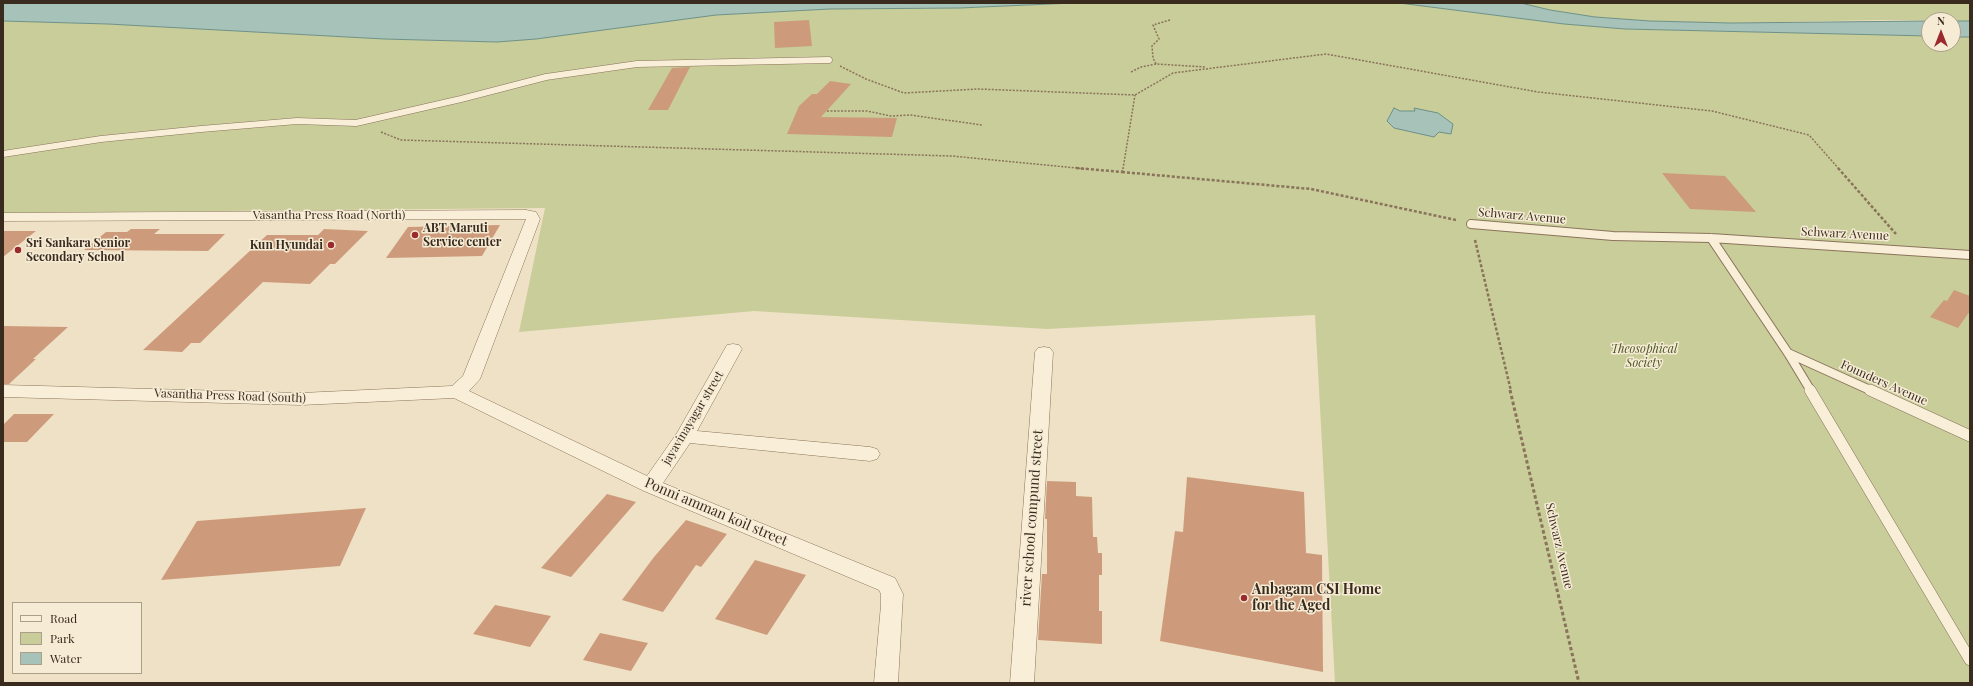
<!DOCTYPE html>
<style>
body{margin:0}
#map{position:relative;width:1973px;height:686px;overflow:hidden;background:#efe1c5;font-family:"Playfair Display",serif}
canvas{display:block}
.frame{position:absolute;inset:0;border:4px solid #3a2b1f;pointer-events:none}
.legend{position:absolute;left:12px;top:602px;width:130px;height:72px;box-sizing:border-box;background:#f6ecd5;border:1px solid #ab9f8c;margin:0;padding:5px 7px;list-style:none;font-size:12px;color:#3a2b1f}
.legend li{display:flex;align-items:center;gap:8px;height:20px}
.legend b{width:20px;border:1px solid #ab9f8c}
.north{position:absolute;left:1921px;top:12px;width:40px;height:40px;box-sizing:border-box;background:#f6ecd5;border:1px solid #ab9f8c;border-radius:50%;rotate:0deg;font-size:11px;font-weight:700;line-height:16px;text-align:center;color:#3a2b1f}
.north::after{content:'';display:block;margin:auto;width:14px;height:18px;background:#9a2a2e;clip-path:polygon(50% 0,100% 100%,50% 72%,0 100%)}
</style>
<div id="map">
<canvas width="1973" height="686"></canvas>
<div class="frame"></div>
<ul class="legend">
<li><b style="height:5px;background:#f9efd9"></b>Road</li>
<li><b style="height:11px;background:#c8cd99"></b>Park</li>
<li><b style="height:11px;background:#a7c2b9"></b>Water</li>
</ul>
<div class="north">N</div>
</div>
<script>
const g = document.querySelector('canvas').getContext('2d');
g.lineJoin = 'round';
function fillPath(path, color) {
  g.fillStyle = color;
  g.fill(path, 'evenodd');
}
function shape(rows) {
  const path = new Path2D();
  for (const r of rows) {
    path.moveTo(r[0], r[1]);
    for (let i = 2; i < r.length; i += 2) path.lineTo(r[i], r[i + 1]);
  }
  return path;
}
function stroke(path, color, width, dash) {
  g.strokeStyle = color;
  g.lineWidth = width;
  g.lineCap = dash ? 'butt' : 'round';
  g.setLineDash(dash || []);
  g.stroke(path);
}
function drawText(font, color, halo, rows, align = 'center') {
  g.font = font + ' "Playfair Display",serif';
  g.lineWidth = 3;
  g.setLineDash([]);
  g.textBaseline = 'middle';
  g.strokeStyle = halo;
  g.fillStyle = color;
  for (const [text, x, y, turn = 0] of rows) {
    g.save();
    g.translate(x, y);
    g.rotate((+turn || 0) * Math.PI / 180);
    g.textAlign = isNaN(turn) ? turn : align;
    if (halo) g.strokeText(text, 0, 0);
    g.fillText(text, 0, 0);
    g.restore();
  }
}
fillPath(shape([
 [1073,3,1399,3,1564,24,1625,29,1929,36,1929,44,1953,44,1953,37,1970,37,1970,683,1335,683,1315,315,1047,329,754,311,519,332,545,208,3,213,3,21,108,24,384,39,497,42,536,39,716,15,830,9,960,8],
 [1521,3,1970,3,1970,21,1884,20,1731,23,1650,21,1595,17,1550,10]
]), '#c8cd99');
const water = shape([
 [3,3,1073,3,960,8,830,9,716,15,536,39,497,42,384,39,108,24,3,21,3,3],
 [1399,3,1521,3,1550,10,1595,17,1650,21,1731,23,1929,21,1929,36,1625,29,1564,24,1399,3],
 [1953,21,1970,21,1970,37,1953,37,1953,21],
 [1394,108,1400,111,1415,111,1414,108,1438,113,1453,124,1451,134,1439,132,1434,137,1394,128,1387,121,1394,108]
]);
fillPath(water, '#a7c2b9');
stroke(water, '#6d9187', 1);
fillPath(shape([
 [809,20,812,46,775,48,774,22],
 [690,67,668,110,648,110,672,68],
 [830,81,851,84,821,117,897,118,892,137,787,134,799,106,812,94,817,94],
 [1662,173,1725,176,1756,212,1690,209],
 [500,225,482,256,386,258,408,227],
 [131,229,160,229,154,234,225,234,208,251,84,250,106,232,127,232],
 [324,229,368,231,335,264,330,264,310,284,263,282,200,343,191,343,182,352,143,350,267,235,318,235],
 [3,231,36,231,3,257],
 [1954,290,1970,296,1970,311,1958,328,1930,317,1944,300,1947,301],
 [3,326,68,327,33,359,36,359,9,384,3,384],
 [14,414,54,414,27,442,3,442,3,425],
 [1187,477,1304,492,1306,553,1322,555,1323,672,1160,641,1175,531,1183,532],
 [1047,481,1076,482,1076,496,1092,497,1093,537,1097,537,1098,553,1102,553,1102,575,1099,575,1099,611,1102,611,1102,644,1038,640,1042,574,1047,574,1047,519,1045,519],
 [607,494,636,502,571,577,541,568],
 [366,508,340,566,161,580,197,521],
 [686,520,727,534,701,567,696,565,663,612,622,600,654,557],
 [755,560,806,575,767,635,715,619],
 [495,605,551,616,530,647,473,634],
 [600,633,648,643,631,671,583,660]
]), '#cd9b7b');
const serviceFar2 = shape([
 [3,154,101,139,201,129,297,121,356,123,461,99,546,77,637,64,829,60]
]);
const serviceFar1 = shape([
 [1471,224,1613,236,1711,238,1970,255],
 [1711,238,1788,353,1811,391],
 [1788,353,1872,391]
]);
const service = shape([
 [1810,390,1970,660],
 [1870,390,1970,436]
]);
const minor = shape([
 [526,210,536,212,540,219,480,379,469,391,647,476,677,433,727,345,733,344,739,345,742,349,697,431,870,447,877,449,880,454,877,459,870,461,690,443,663,483,895,578,903,594,898,683,874,683,881,605,881,594,879,590,644,491,454,398,301,405,3,397,3,385,301,393,452,386,463,376,526,219,3,221,3,213,526,210],
 [1044,347,1050,348,1053,352,1034,683,1010,683,1035,352,1038,348,1044,347]
]);
stroke(serviceFar2, '#8a735b', 7);
stroke(serviceFar1, '#8a735b', 10);
stroke(service, '#8a735b', 12);
stroke(minor, '#8a735b', 1);
stroke(shape([
 [1170,20,1153,25,1159,39,1152,46,1153,58,1156,64,1206,67],
 [840,66,866,79,904,93,978,89,1135,95,1173,73,1326,54,1538,92,1712,111,1809,135,1839,169],
 [1131,72,1141,67,1156,64],
 [827,111,867,111,891,116,910,115,982,125],
 [381,132,401,140,952,156,1087,169],
 [1123,169,1135,95]
]), '#8a735b', 1.5, [2, 1.5]);
stroke(shape([
 [1076,168,1122,172,1123,168],
 [1838,168,1896,234],
 [1122,172,1311,189,1456,220],
 [1475,240,1511,391]
]), '#8a735b', 2.5, [3, 2]);
stroke(shape([
 [1510,390,1579,683]
]), '#8a735b', 3, [3.5, 2.5]);
stroke(serviceFar2, '#f9efd9', 6);
stroke(serviceFar1, '#f9efd9', 8);
stroke(service, '#f9efd9', 11);
fillPath(minor, '#f9efd9');
for (const [x, y, r, color] of [
 [415,235,4,"#9a2a2e"],
 [331,245,4,"#9a2a2e"],
 [18,250,4,"#9a2a2e"],
 [1244,598,4,"#9a2a2e"]
]) {
  const dot = new Path2D();
  dot.arc(x, y, r, 0, 2 * Math.PI);
  g.fillStyle = color;
  g.fill(dot);
  stroke(dot, '#f6ecd5', 1.5);
}
drawText('12px', '#3a2b1f', '#f6ecd5', [
 ["Vasantha Press Road (North)",329,215],
 ["Schwarz Avenue",1522,216,5],
 ["Schwarz Avenue",1845,234,3],
 ["Founders Avenue",1884,383,24],
 ["Vasantha Press Road (South)",230,396,2],
 ["jayavinayagar street",693,418,-59],
 ["Schwarz Avenue",1559,546,77]
]);
drawText('bold 12px', '#3a2b1f', '#f6ecd5', [
 ["ABT Maruti",423,228],
 ["Service center",423,242],
 ["Sri Sankara Senior",26,243],
 ["Secondary School",26,257],
 ["Kun Hyundai",323,245,"right"]
], 'left');
drawText('italic 12px', '#4b5725', '#f6ecd5', [
 ["Theosophical",1644,349],
 ["Society",1644,363]
]);
drawText('14px', '#3a2b1f', '#f6ecd5', [
 ["Ponni amman koil street",716,512,23],
 ["river school compund street",1032,518,-86]
]);
drawText('bold 14px', '#3a2b1f', '#f6ecd5', [
 ["Anbagam CSI Home",1252,590],
 ["for the Aged",1252,606]
], 'left');
</script>
